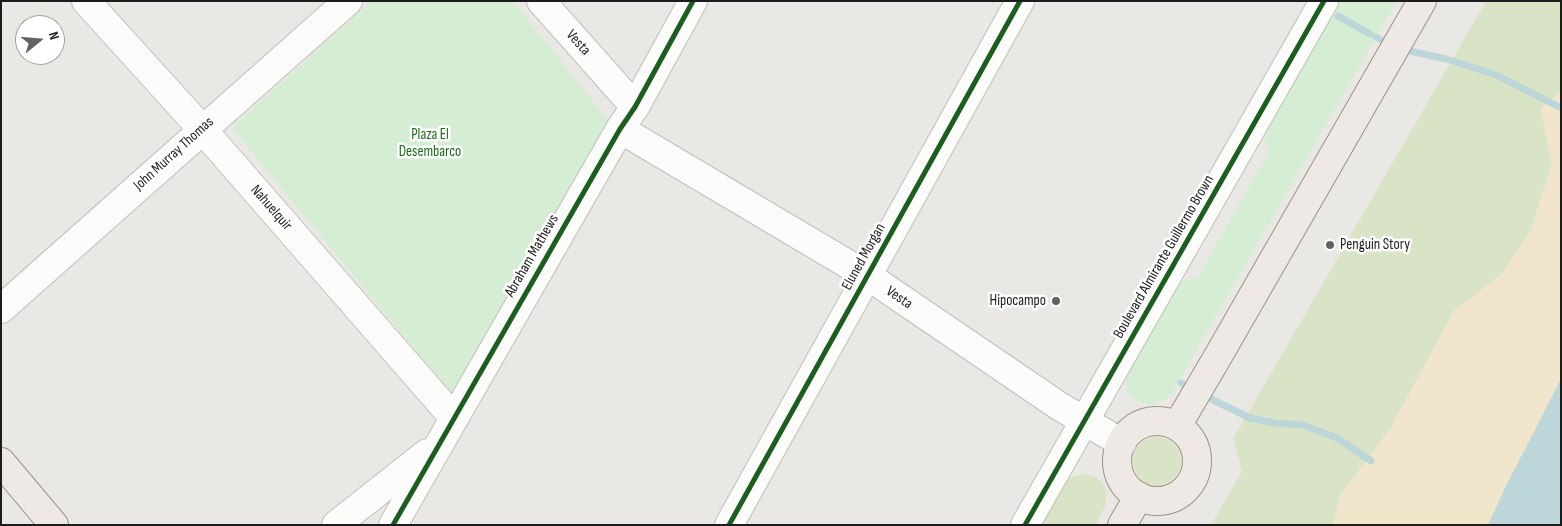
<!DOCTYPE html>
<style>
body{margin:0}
#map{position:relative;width:1562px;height:526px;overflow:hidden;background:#eae8e5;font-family:"Sofia Sans Condensed",sans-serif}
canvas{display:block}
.frame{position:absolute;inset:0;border:2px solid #1c1c1c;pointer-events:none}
.north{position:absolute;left:15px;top:15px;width:50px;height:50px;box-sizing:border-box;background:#fff;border:1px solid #a4a4a4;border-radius:50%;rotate:73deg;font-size:14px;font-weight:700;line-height:20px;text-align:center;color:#1c1c1c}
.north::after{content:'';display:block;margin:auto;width:18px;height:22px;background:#646362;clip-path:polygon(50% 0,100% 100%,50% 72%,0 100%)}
</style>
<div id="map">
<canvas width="1562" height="526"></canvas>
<div class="frame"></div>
<div class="north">N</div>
</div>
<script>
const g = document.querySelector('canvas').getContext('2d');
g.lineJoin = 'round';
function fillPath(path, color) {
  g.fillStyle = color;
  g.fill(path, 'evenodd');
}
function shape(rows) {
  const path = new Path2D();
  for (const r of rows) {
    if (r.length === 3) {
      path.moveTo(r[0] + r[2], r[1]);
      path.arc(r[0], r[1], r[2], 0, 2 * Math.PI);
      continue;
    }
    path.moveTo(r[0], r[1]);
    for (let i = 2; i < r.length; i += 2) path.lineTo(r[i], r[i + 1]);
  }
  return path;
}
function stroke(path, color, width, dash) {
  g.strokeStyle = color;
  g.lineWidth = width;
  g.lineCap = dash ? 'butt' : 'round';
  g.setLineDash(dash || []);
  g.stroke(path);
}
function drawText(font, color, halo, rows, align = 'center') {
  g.font = font + ' "Sofia Sans Condensed",sans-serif';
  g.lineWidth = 5;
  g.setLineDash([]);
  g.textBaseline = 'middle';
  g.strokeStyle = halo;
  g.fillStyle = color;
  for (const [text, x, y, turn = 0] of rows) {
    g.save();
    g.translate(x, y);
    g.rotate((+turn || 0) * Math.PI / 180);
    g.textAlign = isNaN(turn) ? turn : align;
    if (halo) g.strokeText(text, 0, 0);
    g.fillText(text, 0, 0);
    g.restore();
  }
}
fillPath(shape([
 [1486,1,1561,1,1561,91,1541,109,1552,164,1531,230,1502,274,1454,311,1391,428,1339,497,1333,525,1211,525,1242,471,1233,439],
 [1157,461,24],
 [1083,474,1097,478,1104,485,1106,491,1106,504,1096,525,1038,525,1063,482,1070,477]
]), '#d9e4c7');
fillPath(shape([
 [1561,91,1561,379,1488,525,1333,525,1339,497,1391,428,1454,311,1502,274,1531,230,1552,164,1541,109]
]), '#f1e6cc');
fillPath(shape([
 [371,1,513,1,608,120,453,396,232,128],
 [1340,1,1397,1,1171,394,1166,399,1151,405,1137,401,1131,397,1127,391,1124,376,1175,284,1198,277,1269,152,1264,134]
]), '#d5eed3');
fillPath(shape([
 [1561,379,1561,525,1488,525,1504,490]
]), '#bcd6da');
stroke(shape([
 [1338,16,1370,34],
 [1376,37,1391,45],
 [1401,49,1446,59,1494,74,1561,108],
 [1181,383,1194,390],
 [1203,395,1250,418,1275,423,1303,425,1337,438,1371,461]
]), '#bcd6da', 7);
const minor = shape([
 [86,1,202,129,453,417],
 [541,1,635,107],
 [620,129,868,276,1059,406,1122,443],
 [1,309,348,1],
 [336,525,427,453],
 [393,525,620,129,635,107,693,1],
 [729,525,1020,1],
 [1025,525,1324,1]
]);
const major = shape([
 [1157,461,40],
 [1177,426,1217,358,1422,1],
 [1,462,54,525],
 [1122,525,1139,496]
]);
stroke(minor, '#c0bfbd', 30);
stroke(major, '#9d9385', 30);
stroke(minor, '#fcfcfb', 28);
stroke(major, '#eee9e4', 28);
stroke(shape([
 [393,525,620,129,635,107,693,1],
 [729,525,1020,1],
 [1025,525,1324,1]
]), '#1b5e20', 5);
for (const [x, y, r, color] of [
 [1330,245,5,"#646362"],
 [1056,301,5,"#646362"]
]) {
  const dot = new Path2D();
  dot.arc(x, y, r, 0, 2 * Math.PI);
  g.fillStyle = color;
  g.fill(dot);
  stroke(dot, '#fff', 2);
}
drawText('15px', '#1c1c1c', '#fff', [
 ["Vesta",578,43,48],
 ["John Murray Thomas",174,154,-42],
 ["Nahuelquir",271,208,49],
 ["Abraham Mathews",532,256,-60],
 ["Eluned Morgan",864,257,-61],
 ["Boulevard Almirante Guillermo Brown",1164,257,-60],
 ["Vesta",899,298,34]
]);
drawText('15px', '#176d18', '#fff', [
 ["Plaza El",430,135],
 ["Desembarco",430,152]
]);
drawText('15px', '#1c1c1c', '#fff', [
 ["Penguin Story",1340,245],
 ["Hipocampo",1046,301,"right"]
], 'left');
</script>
